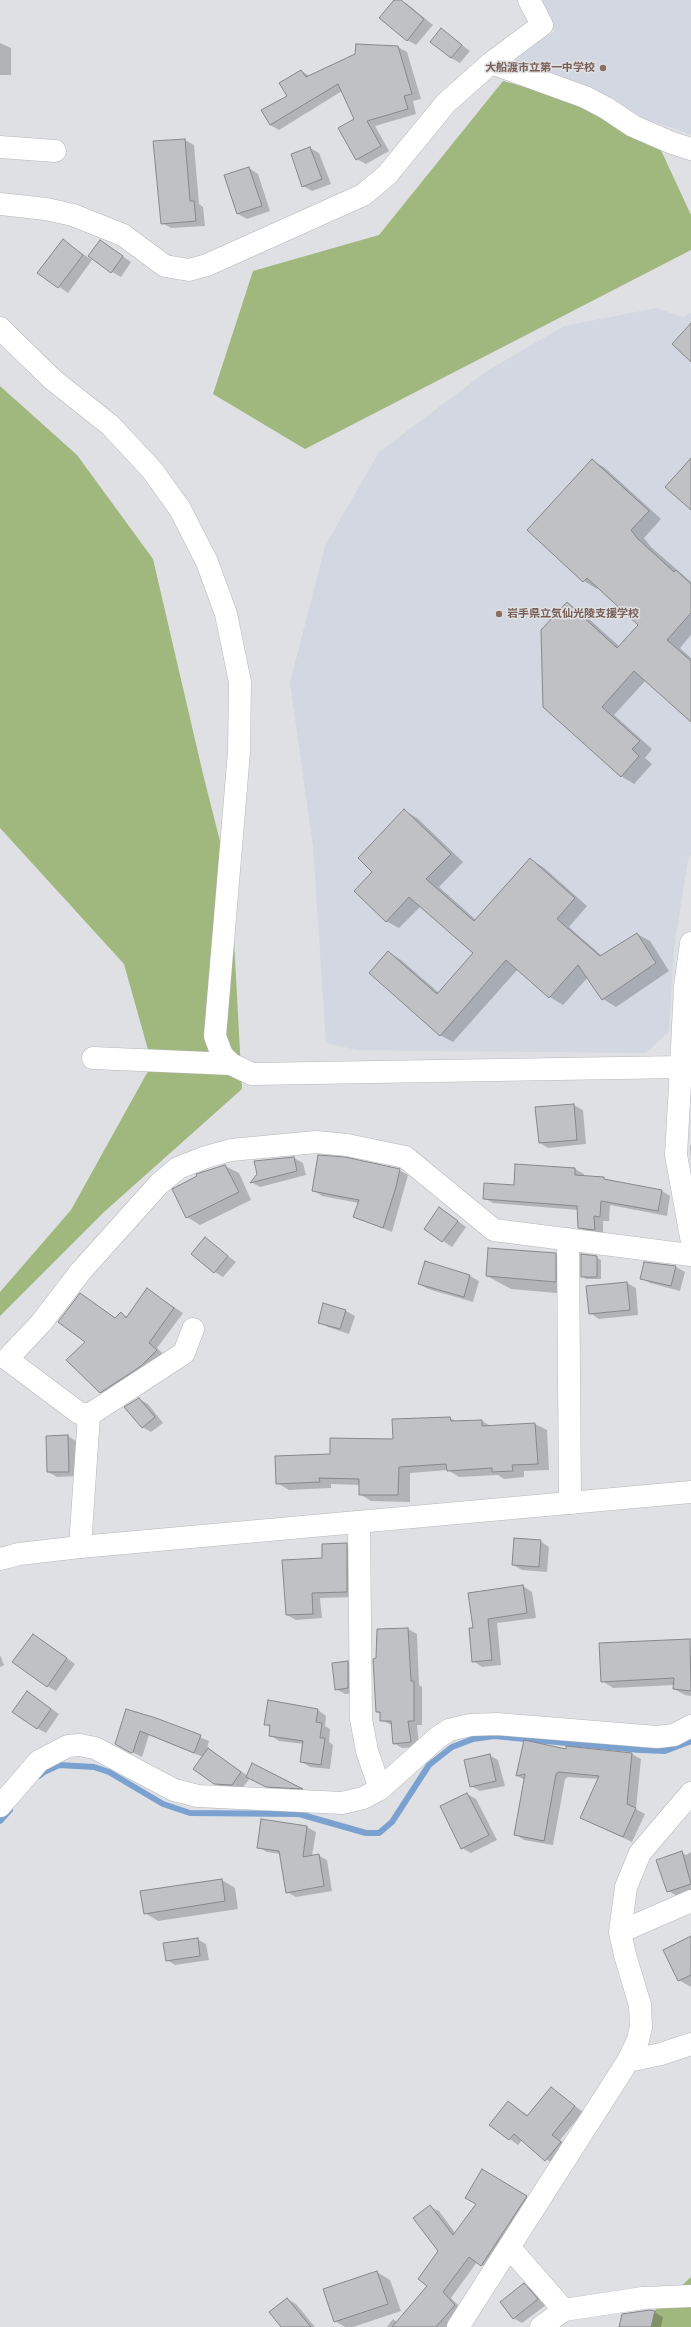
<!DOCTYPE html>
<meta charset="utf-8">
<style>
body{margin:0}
canvas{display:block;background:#dfe0e3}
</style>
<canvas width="691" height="2327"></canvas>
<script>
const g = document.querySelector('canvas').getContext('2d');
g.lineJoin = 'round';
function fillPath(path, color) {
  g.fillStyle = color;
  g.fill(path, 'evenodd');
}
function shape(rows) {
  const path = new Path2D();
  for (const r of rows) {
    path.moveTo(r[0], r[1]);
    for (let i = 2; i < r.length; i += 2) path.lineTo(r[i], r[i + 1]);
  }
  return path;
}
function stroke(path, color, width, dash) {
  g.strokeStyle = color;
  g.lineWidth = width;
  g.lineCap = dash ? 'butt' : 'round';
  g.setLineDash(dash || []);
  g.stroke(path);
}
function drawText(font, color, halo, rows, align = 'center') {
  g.font = font + ' "Titillium Web","Noto Sans JP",sans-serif';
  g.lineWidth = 3;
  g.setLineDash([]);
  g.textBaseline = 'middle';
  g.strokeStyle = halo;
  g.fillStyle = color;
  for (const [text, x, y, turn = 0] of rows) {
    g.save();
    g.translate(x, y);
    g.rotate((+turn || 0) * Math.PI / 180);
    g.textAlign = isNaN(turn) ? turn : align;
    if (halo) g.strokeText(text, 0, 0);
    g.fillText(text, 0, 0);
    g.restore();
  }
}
fillPath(shape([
 [538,0,691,0,691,134,647,120,508,82,521,54,555,31],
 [656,308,683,317,691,313,691,854,688,860,674,948,669,1031,646,1053,357,1050,326,1043,313,846,290,683,325,546,379,452,487,371,564,326]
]), '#d2d7e1');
fillPath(shape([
 [503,81,647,120,691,215,691,250,305,449,213,394,253,271,379,235],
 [0,386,77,455,153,559,203,774,231,885,242,1089,104,1212,0,1316,0,1292,71,1210,152,1064,124,964,0,828],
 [691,2277,691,2327,637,2327]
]), '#a0b77e');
fillPath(shape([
 [395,0,406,3,433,25,416,45,407,40],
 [441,29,470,51,460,63,451,58],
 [0,43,11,48,11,75,0,75],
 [398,47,407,52,421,99,413,101,416,114,375,126,389,151,366,164,357,159,355,120,342,91,279,130,270,125,288,97,301,71,310,76],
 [185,140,194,145,199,204,203,207,205,226,171,228,162,223],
 [310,148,319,153,331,184,312,191,303,186],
 [249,168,258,174,270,211,247,219,238,214,226,176],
 [63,241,92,260,68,293,39,273],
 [101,241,131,262,121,277,112,272],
 [592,460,605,468,661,519,644,538,651,547,691,582,691,635,680,648,691,658,691,720,646,680,614,715,652,749,645,758,652,764,634,784,621,776,567,603,580,611,620,647,640,625,599,587,597,589,584,581,528,530],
 [405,811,417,818,463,862,439,887,476,920,530,859,543,867,587,906,569,927,602,956,637,934,650,941,669,971,616,1007,603,999,588,977,563,1005,550,997,518,969,453,1042,440,1035,388,952,401,960,439,993,475,953,421,906,399,928,386,921,373,872],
 [574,1105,583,1110,586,1144,548,1148,540,1143],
 [691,1144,691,1159,690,1147],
 [294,1158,303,1163,306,1175,260,1187,251,1182],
 [225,1166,239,1173,251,1200,200,1225,187,1217],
 [575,1169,584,1174,584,1177,603,1178,608,1181,662,1191,670,1196,667,1216,610,1205,609,1221,603,1221,603,1235,588,1233,579,1227,578,1210,493,1203,484,1198,515,1186],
 [399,1170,408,1175,392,1232,354,1217,359,1203,322,1196,313,1190],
 [448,1214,466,1227,452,1247,425,1229],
 [205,1239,236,1262,223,1277,215,1272],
 [555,1254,579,1268,579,1295,511,1289,487,1276],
 [596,1257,601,1260,601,1279,586,1279,582,1276],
 [425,1263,470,1276,479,1281,473,1302,428,1289,419,1284],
 [676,1267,685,1272,680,1291,650,1283,641,1278],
 [627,1283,636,1288,638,1315,599,1319,590,1313],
 [148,1290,183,1313,157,1348,165,1356,109,1398,100,1392,86,1342,80,1294,116,1318,121,1314,128,1317],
 [324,1305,346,1311,355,1316,349,1334,328,1327,319,1322],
 [139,1399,148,1404,163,1423,151,1432,142,1427],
 [450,1418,457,1422,482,1421,491,1426,535,1424,547,1430,549,1470,524,1471,524,1477,504,1479,498,1475,459,1477,448,1470,410,1473,410,1502,371,1501,360,1494,360,1485,331,1484,331,1488,289,1490,277,1483,331,1455,394,1440],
 [68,1436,76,1441,78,1476,57,1477,48,1472],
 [540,1541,549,1547,547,1572,522,1570,513,1565],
 [346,1544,355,1549,356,1597,320,1598,322,1618,296,1620,287,1615,323,1559],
 [523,1586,532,1592,536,1618,497,1623,501,1665,482,1667,473,1661,474,1629],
 [408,1629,417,1634,419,1685,422,1687,422,1725,417,1725,419,1747,402,1748,394,1743,392,1725,381,1720,381,1714,377,1712,377,1659],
 [42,1640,75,1664,56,1691,47,1686],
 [690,1640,691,1696,685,1695,674,1689,674,1685,613,1688,602,1681],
 [0,1655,4,1665,0,1667],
 [348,1662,357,1667,357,1693,345,1694,336,1689],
 [36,1698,59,1714,46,1733,37,1728],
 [318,1710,326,1716,325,1726,330,1729,329,1742,333,1745,330,1769,310,1767,302,1762,304,1744,279,1741,270,1735,271,1728,265,1724],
 [156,1719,209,1741,207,1748,248,1776,253,1764,304,1790,271,1788,250,1778,241,1790,224,1789,215,1783,203,1757,149,1735,142,1757,116,1744],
 [567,1751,632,1754,641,1759,636,1809,645,1814,632,1842,581,1818,599,1779,568,1777,565,1779,553,1845,524,1840,515,1834,525,1780,517,1776],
 [489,1755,498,1760,505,1786,480,1791,471,1786],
 [467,1794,476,1799,497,1840,471,1853,462,1848],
 [307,1827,316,1832,312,1856,318,1855,327,1860,332,1891,296,1897,287,1892,281,1854,267,1852,258,1847],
 [681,1852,686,1855,691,1852,691,1892,677,1896,668,1891],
 [222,1880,235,1888,238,1909,158,1921,145,1913],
 [691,1937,691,1987,679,1980],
 [197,1939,206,1944,209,1960,175,1965,167,1960],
 [551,2088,583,2112,560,2140,569,2148,554,2165,522,2140,518,2145,491,2125,508,2102,529,2116],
 [482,2170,535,2202,490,2270,477,2262,451,2298,463,2310,448,2327,387,2327,393,2319,397,2322,428,2285,439,2251,430,2207,439,2211,456,2234,477,2204],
 [377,2272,390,2280,401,2311,353,2327,345,2327,335,2321],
 [524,2285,533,2290,546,2305,522,2323,513,2318],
 [287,2299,296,2304,315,2327,282,2327],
 [654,2312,663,2317,661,2327,623,2327]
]), '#0003');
stroke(shape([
 [39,1776,44,1772,59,1765,94,1767,109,1772,163,1804,190,1813,299,1814,366,1833,379,1833,392,1822,429,1765,452,1747,473,1739,494,1736,640,1750,665,1751,691,1741],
 [0,1821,10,1810]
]), '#7ba1d0', 6);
const building = shape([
 [394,0,401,0,424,19,407,41,379,18,394,0],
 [441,28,462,45,451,58,430,42,441,28],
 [356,44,398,46,412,94,404,96,408,109,367,121,381,146,356,160,338,128,354,119,338,84,270,125,261,110,287,96,279,83,301,70,306,77,355,54,356,44],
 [185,139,190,201,194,201,196,221,161,224,153,141,185,139],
 [310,147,322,179,302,187,291,154,310,147],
 [249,167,262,206,237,214,224,175,249,167],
 [63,239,83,255,58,288,37,273,63,239],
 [100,240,123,256,111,273,88,256,100,240],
 [691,323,691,362,672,344,691,323],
 [691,458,691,510,665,487,691,458],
 [592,459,649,511,631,530,637,538,674,572,676,570,691,584,691,613,667,640,691,661,691,722,634,671,602,707,640,741,632,749,639,756,621,777,543,707,541,630,567,602,617,648,638,625,587,578,583,582,527,530,592,459],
 [404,809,451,854,426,879,474,921,530,858,575,898,557,919,600,956,637,933,656,963,602,1000,578,965,549,998,506,960,440,1036,369,973,388,951,437,994,473,953,409,897,386,922,354,891,372,872,358,858,404,809],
 [574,1104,577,1140,539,1143,535,1107,574,1104],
 [318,1155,345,1157,400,1169,396,1187,383,1228,353,1217,359,1200,312,1191,318,1155],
 [294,1157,297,1171,250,1183,257,1174,254,1161,294,1157],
 [515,1164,575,1168,575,1175,604,1177,604,1179,662,1190,658,1211,601,1201,600,1217,594,1216,595,1230,578,1228,577,1206,483,1199,484,1183,514,1185,515,1164],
 [225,1165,239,1192,186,1218,172,1189,197,1176,196,1174,225,1165],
 [439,1207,458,1221,442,1242,424,1229,439,1207],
 [205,1237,228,1256,214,1273,191,1254,205,1237],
 [488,1248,556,1253,556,1282,486,1276,488,1248],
 [581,1254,597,1256,597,1277,581,1277,581,1254],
 [425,1261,470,1275,464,1297,418,1284,425,1261],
 [644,1262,676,1266,671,1286,640,1279,644,1262],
 [627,1282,630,1310,589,1314,586,1286,627,1282],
 [147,1288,174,1308,149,1343,157,1350,141,1366,100,1393,66,1360,85,1342,58,1322,80,1293,115,1318,121,1312,126,1318,147,1288],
 [323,1303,346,1310,340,1329,318,1323,323,1303],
 [139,1398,155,1417,142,1428,124,1407,139,1398],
 [450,1417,451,1421,482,1420,482,1426,535,1423,538,1464,512,1465,513,1471,492,1472,492,1468,447,1471,446,1464,399,1467,398,1495,359,1495,359,1479,319,1478,320,1482,276,1484,275,1456,330,1454,330,1438,393,1439,392,1419,450,1417],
 [68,1435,69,1472,47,1472,46,1436,68,1435],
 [514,1538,541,1540,539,1567,512,1565,514,1538],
 [347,1543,347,1592,312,1593,313,1614,286,1615,282,1560,322,1558,322,1544,347,1543],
 [523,1585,527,1613,488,1619,492,1660,472,1662,469,1628,473,1628,468,1593,523,1585],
 [408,1628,411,1681,414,1681,414,1721,408,1721,411,1742,393,1744,391,1721,380,1721,380,1712,376,1712,373,1659,376,1658,377,1629,408,1628],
 [33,1634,67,1658,47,1687,12,1662,33,1634],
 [690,1639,691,1691,673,1689,674,1678,601,1682,599,1643,690,1639],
 [348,1661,348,1688,335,1690,332,1663,348,1661],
 [27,1691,51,1709,37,1729,12,1712,27,1691],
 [268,1700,318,1709,316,1722,322,1723,320,1738,325,1738,321,1765,300,1762,303,1741,269,1736,270,1725,264,1725,268,1700],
 [126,1709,156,1718,201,1735,194,1753,140,1731,133,1752,131,1753,115,1744,126,1709],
 [524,1740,566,1749,566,1746,632,1753,627,1804,636,1808,623,1837,580,1818,599,1776,559,1772,556,1774,544,1841,514,1835,525,1774,516,1776,524,1740],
 [208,1748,241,1772,232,1785,214,1784,193,1769,208,1748],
 [490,1754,496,1781,470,1787,464,1760,490,1754],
 [252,1763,303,1789,266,1787,246,1777,252,1763],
 [467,1793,489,1835,461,1849,440,1806,467,1793],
 [261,1819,307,1826,303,1857,319,1854,324,1886,286,1893,279,1851,257,1848,261,1819],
 [682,1851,691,1884,667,1892,656,1860,682,1851],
 [222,1879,225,1901,144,1914,140,1891,222,1879],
 [691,1936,691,1975,678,1981,663,1950,691,1936],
 [198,1938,200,1956,166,1961,163,1943,198,1938],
 [551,2087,575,2106,552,2135,561,2142,545,2161,514,2134,509,2140,489,2125,508,2101,527,2116,551,2087],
 [482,2169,527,2196,481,2266,469,2257,443,2292,455,2305,436,2327,392,2327,427,2286,418,2279,438,2251,413,2218,430,2205,453,2235,476,2204,465,2198,482,2169],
 [377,2271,388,2304,334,2322,323,2289,377,2271],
 [524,2283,538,2299,513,2319,500,2302,524,2283],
 [287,2298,311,2327,281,2327,269,2312,287,2298],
 [650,2310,655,2311,651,2327,619,2327,622,2314,650,2310]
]);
fillPath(building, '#c0c1c4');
stroke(building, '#87888b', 1);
const street = shape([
 [529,0,542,25,491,63,585,97,606,108,633,126,672,143,691,149],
 [0,147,55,151],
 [0,204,46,209,73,215,123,235,165,266,189,270,207,265,363,195,387,175,446,103,491,63],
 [0,328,52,379,110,425,152,470,180,509,207,562,226,614,240,682,239,752,215,1036,222,1055,231,1064,252,1074,681,1067,685,986,691,943],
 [93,1058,231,1064],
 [691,1068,681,1067,676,1155,691,1237],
 [568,1239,570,1503],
 [89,1415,79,1413,7,1359,41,1323,81,1271,159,1184,178,1168,206,1157,231,1150,316,1142,347,1145,405,1157,494,1230,691,1255],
 [359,1522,361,1719,367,1751,380,1789],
 [80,1547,89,1415,184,1353,193,1329],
 [0,1806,39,1761,68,1746,80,1745,95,1748,174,1790,198,1796,342,1803,363,1798,380,1789,437,1738,449,1730,470,1725,497,1724,657,1737,674,1735,691,1726],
 [620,1932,691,1901],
 [628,2061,638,2040,641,2027,640,2005,625,1955,620,1932,626,1887,640,1853,691,1793],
 [509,2247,564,2310,643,2298,691,2296],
 [458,2327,628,2061,661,2054,691,2044],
 [541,2327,564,2310]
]);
const secondary = shape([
 [0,1559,19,1554,80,1547,691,1492]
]);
stroke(street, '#b5b6b9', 23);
stroke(secondary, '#b5b6b9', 23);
stroke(street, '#fff', 22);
stroke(secondary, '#fff', 22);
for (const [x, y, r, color] of [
 [603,68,4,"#8d6e63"],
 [499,614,4,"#8d6e63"]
]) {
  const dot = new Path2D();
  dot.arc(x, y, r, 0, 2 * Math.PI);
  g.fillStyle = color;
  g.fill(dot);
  stroke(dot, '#dfe0e3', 1.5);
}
drawText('bold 11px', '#785e54', '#dfe0e3', [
 ["大船渡市立第一中学校",595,68],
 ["岩手県立気仙光陵支援学校",507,614,"left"]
], 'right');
</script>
